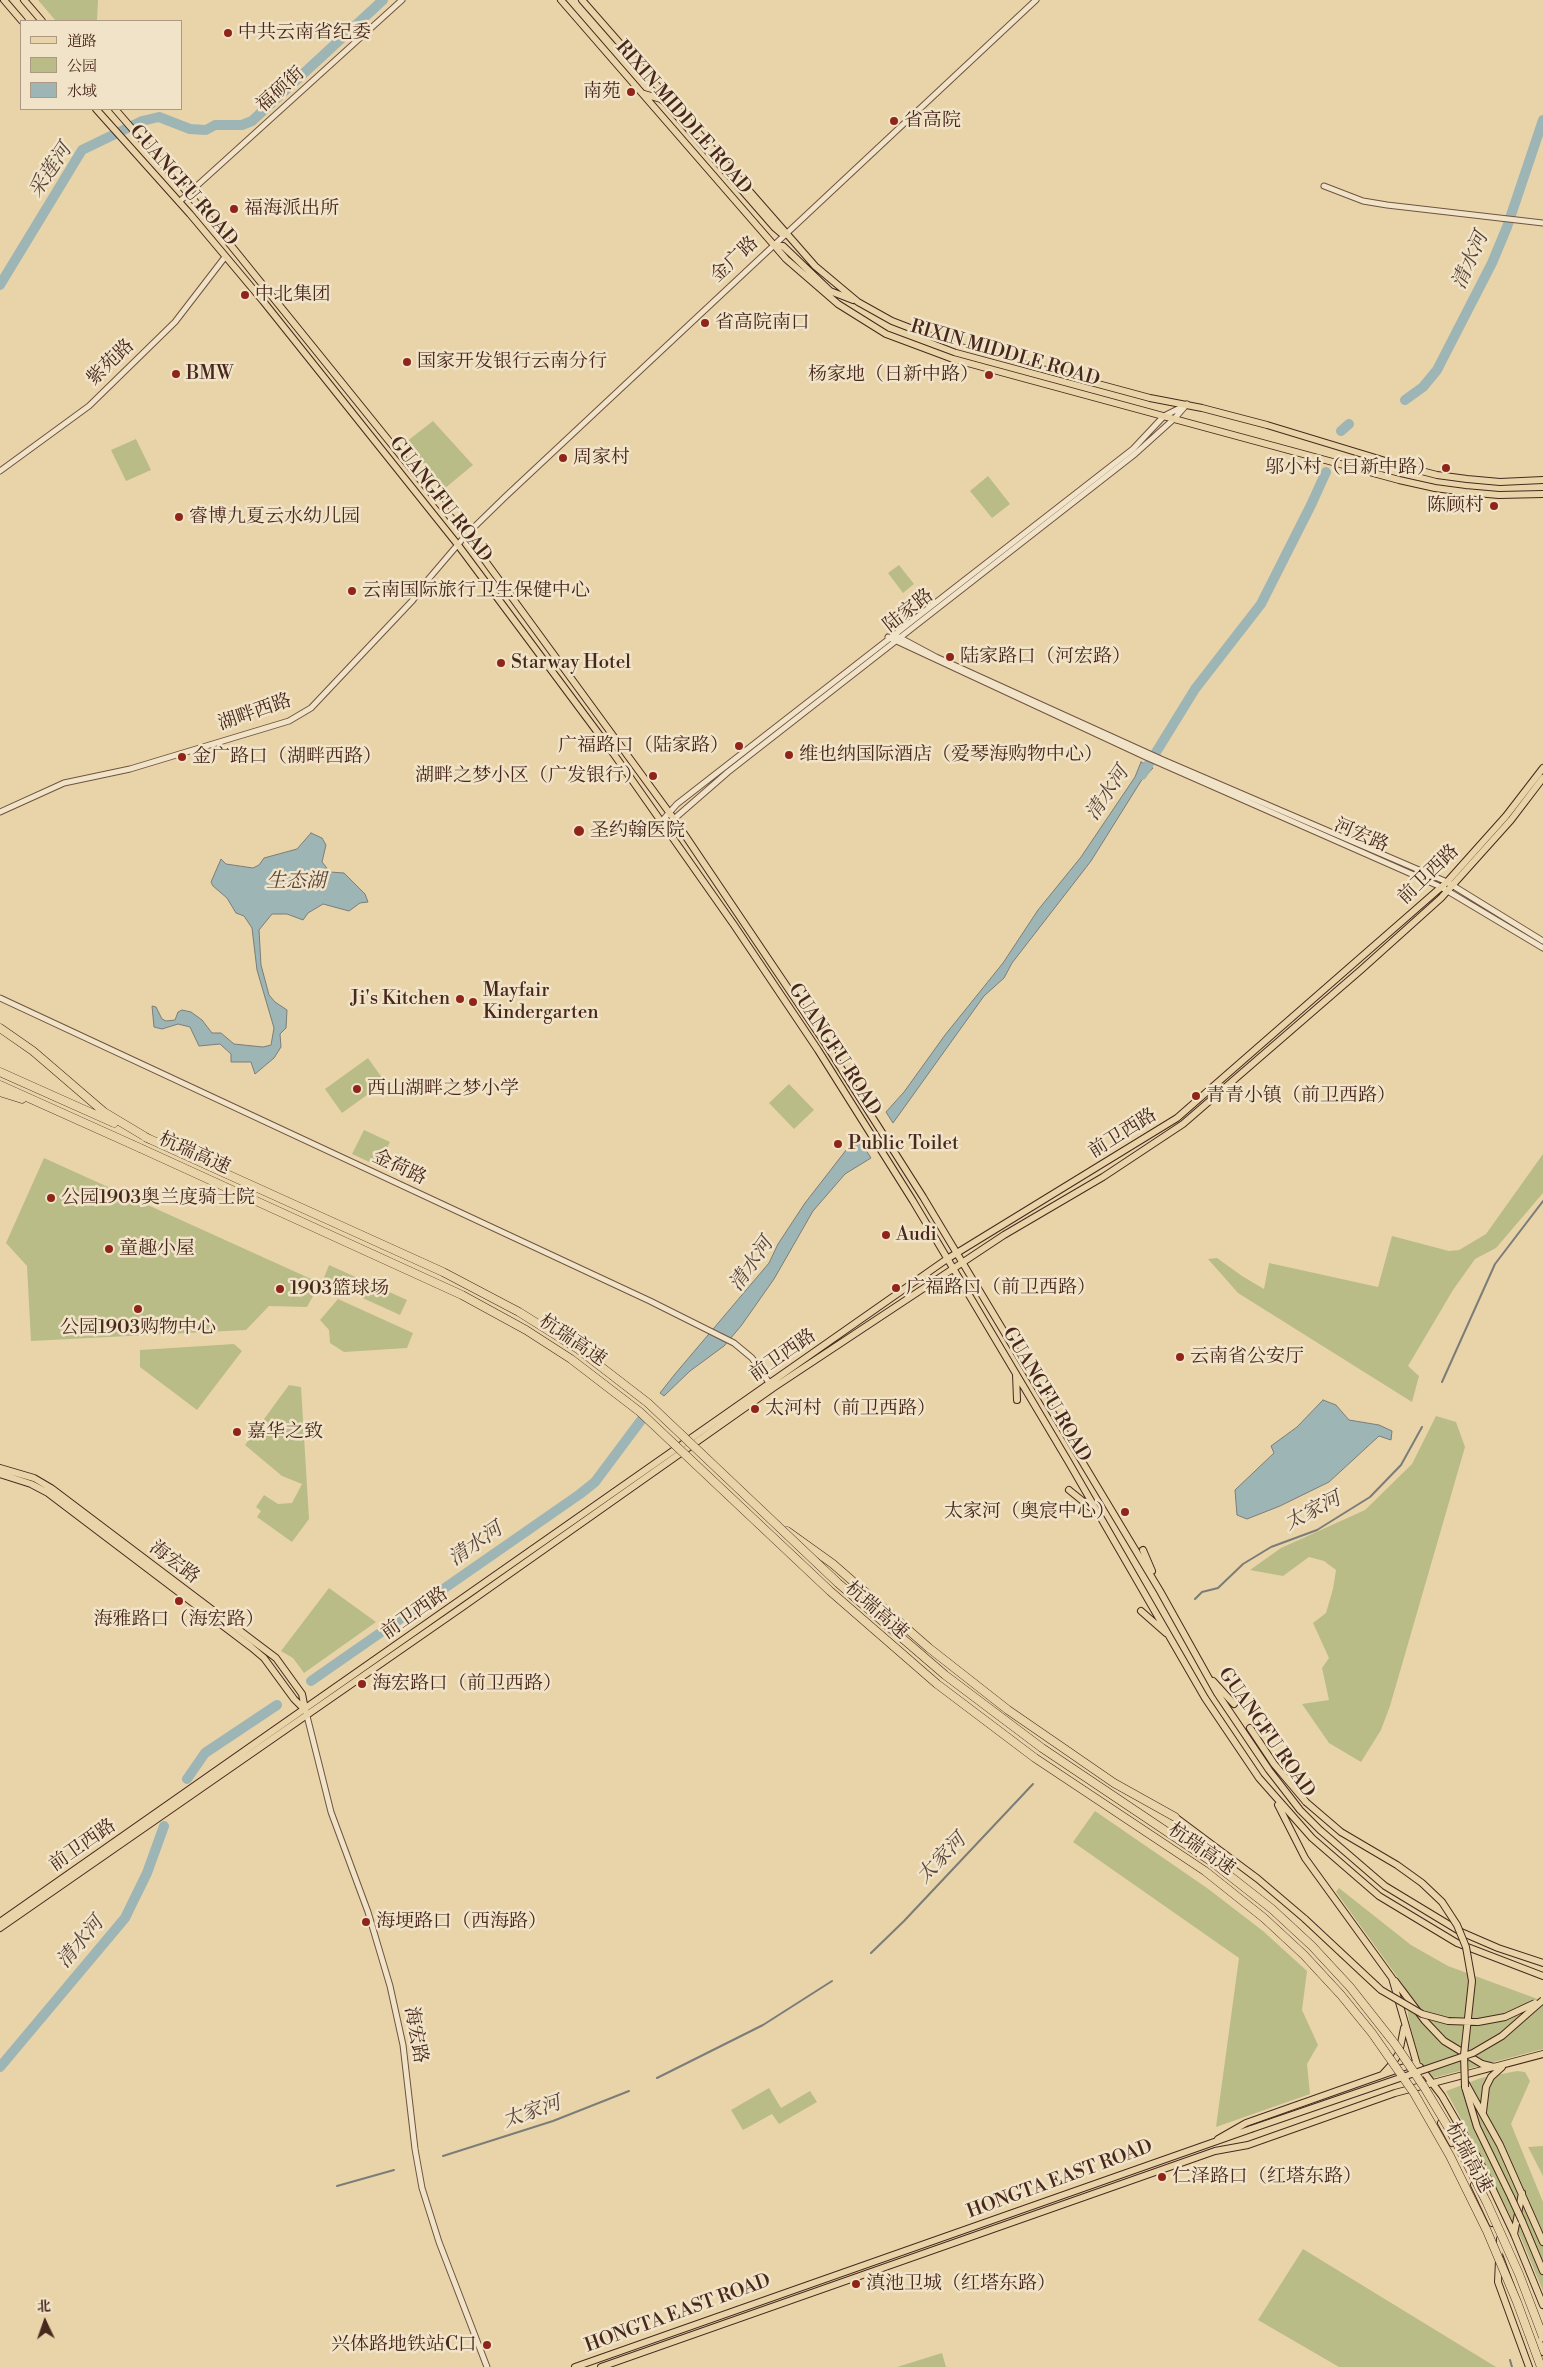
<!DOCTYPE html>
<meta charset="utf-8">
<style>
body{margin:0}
#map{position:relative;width:1543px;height:2367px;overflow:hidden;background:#e9d4aa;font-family:"Libre Bodoni","Noto Serif SC",serif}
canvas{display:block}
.legend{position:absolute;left:20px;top:20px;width:162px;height:90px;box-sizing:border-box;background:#f1e3c8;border:1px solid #ad9884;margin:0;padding:6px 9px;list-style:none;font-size:15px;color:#48281d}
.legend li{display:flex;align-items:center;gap:10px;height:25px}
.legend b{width:25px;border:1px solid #ad9884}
.north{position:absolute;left:20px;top:2297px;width:50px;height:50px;-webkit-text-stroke:4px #f1e3c8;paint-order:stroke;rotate:357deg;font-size:14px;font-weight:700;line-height:20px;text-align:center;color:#48281d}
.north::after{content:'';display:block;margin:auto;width:18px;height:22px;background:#48281d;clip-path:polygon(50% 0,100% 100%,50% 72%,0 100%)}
</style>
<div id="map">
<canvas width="1543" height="2367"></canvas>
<ul class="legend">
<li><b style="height:6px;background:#e9d4aa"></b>道路</li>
<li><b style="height:14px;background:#b9bc87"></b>公园</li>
<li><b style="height:14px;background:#9db5b5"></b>水域</li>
</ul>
<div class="north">北</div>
</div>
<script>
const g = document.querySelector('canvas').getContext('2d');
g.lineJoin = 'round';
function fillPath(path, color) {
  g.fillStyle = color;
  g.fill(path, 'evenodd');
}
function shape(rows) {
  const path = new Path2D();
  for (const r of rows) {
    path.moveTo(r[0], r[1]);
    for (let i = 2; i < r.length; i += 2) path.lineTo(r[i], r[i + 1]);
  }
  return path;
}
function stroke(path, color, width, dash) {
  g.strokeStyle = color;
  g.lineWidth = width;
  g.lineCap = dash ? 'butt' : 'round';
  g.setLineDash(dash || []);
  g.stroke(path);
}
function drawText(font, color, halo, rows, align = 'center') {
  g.font = font + ' "Libre Bodoni","Noto Serif SC",serif';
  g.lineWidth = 5;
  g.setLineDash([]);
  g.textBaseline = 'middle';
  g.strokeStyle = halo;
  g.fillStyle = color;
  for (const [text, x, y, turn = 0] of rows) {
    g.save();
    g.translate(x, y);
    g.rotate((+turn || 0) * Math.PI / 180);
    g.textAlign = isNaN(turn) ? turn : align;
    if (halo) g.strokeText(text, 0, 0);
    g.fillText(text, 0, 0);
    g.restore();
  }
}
fillPath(shape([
 [38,0,98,0,97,21,56,21],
 [433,421,473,465,444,489,406,442],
 [136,439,151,470,126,481,111,450],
 [988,476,1010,504,992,518,970,491],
 [899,565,914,584,903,593,888,573],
 [368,1058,385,1082,342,1113,325,1089],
 [789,1084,814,1110,794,1129,769,1103],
 [364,1130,390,1142,378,1166,352,1154],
 [1543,1154,1543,1193,1496,1248,1475,1259,1453,1290,1408,1366,1419,1376,1412,1402,1238,1293,1208,1259,1217,1258,1242,1276,1264,1289,1269,1263,1378,1287,1392,1236,1449,1251,1459,1250,1486,1234],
 [44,1158,320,1283,307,1307,269,1306,246,1330,31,1341,27,1266,6,1243],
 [329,1265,407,1300,400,1315,323,1280],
 [338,1299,413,1333,407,1348,344,1352,330,1343,329,1330,320,1320],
 [234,1344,242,1351,197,1410,140,1367,140,1350],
 [289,1385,301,1387,309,1519,292,1542,257,1517,261,1511,256,1507,264,1495,278,1504,292,1503,302,1484,282,1476,245,1445],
 [1436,1416,1456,1422,1465,1447,1390,1706,1381,1730,1361,1762,1329,1743,1302,1704,1329,1700,1322,1668,1329,1658,1313,1623,1326,1613,1333,1589,1336,1570,1324,1561,1309,1557,1283,1576,1250,1570,1281,1548,1365,1510,1412,1464],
 [329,1588,376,1622,304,1673,293,1658,281,1651],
 [1095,1811,1207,1888,1263,1931,1307,1971,1302,2010,1318,2045,1307,2064,1310,2094,1216,2127,1239,1958,1073,1842],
 [1339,1888,1411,1945,1448,1966,1543,2001,1543,2049,1433,2078,1419,2060,1409,2021,1404,1986,1336,1892],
 [1517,2071,1525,2072,1530,2081,1511,2124,1543,2202,1543,2291,1522,2240,1480,2154,1446,2091,1481,2078],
 [769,2088,781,2108,810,2091,817,2102,779,2124,772,2114,743,2130,731,2110],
 [1543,2146,1543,2176,1528,2147],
 [1303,2249,1496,2367,1339,2367,1258,2320],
 [942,2353,946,2367,897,2367]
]), '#b9bc87');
const water = shape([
 [1141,762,1153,768,1141,781,1091,861,1012,963,1004,978,984,996,893,1123,886,1112,904,1092,945,1035,1003,963,1038,910,1081,857,1135,777,1141,762],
 [311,833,322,838,326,845,322,862,330,872,344,873,365,894,368,902,360,903,349,911,323,904,308,913,303,920,287,914,272,914,259,930,261,965,269,995,275,1002,287,1010,286,1028,280,1034,281,1047,274,1058,255,1074,251,1062,231,1062,231,1054,220,1044,199,1046,190,1027,178,1024,162,1029,154,1027,152,1006,156,1007,162,1019,166,1021,175,1020,178,1012,182,1010,191,1012,202,1020,212,1033,221,1033,234,1044,263,1047,271,1045,274,1028,257,970,252,928,244,916,236,913,227,898,213,886,211,882,221,859,226,864,253,868,259,865,264,858,297,849,311,833],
 [857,1136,871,1158,845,1174,813,1211,774,1279,741,1326,724,1346,690,1371,664,1396,660,1393,675,1374,769,1263,778,1244,805,1203,857,1136],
 [1323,1400,1336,1405,1349,1420,1379,1425,1392,1431,1391,1440,1379,1436,1329,1482,1280,1506,1247,1519,1237,1515,1235,1490,1274,1453,1271,1446,1297,1427,1323,1400]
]);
fillPath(water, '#9db5b5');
stroke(water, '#7b7d78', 1);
stroke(shape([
 [1442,1382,1495,1264,1543,1201],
 [1195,1599,1202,1592,1218,1588,1243,1564,1271,1547,1317,1530,1370,1497,1401,1465,1422,1427],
 [871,1953,904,1921,1033,1784],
 [657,2078,763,2025,832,1981],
 [443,2156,553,2121,629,2091],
 [337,2186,394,2170],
 [1510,2360,1512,2367]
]), '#7b7d78', 2);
stroke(shape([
 [0,285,82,150,142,121,159,117,190,129,206,130,215,125,242,125,252,121,383,0],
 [1405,400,1423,387,1437,370,1492,263,1507,227,1543,120],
 [1341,431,1349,424],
 [1142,775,1195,689,1261,604,1311,505,1326,472],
 [311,1681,580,1494,595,1482,642,1419],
 [187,1779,205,1753,277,1705],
 [0,2067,125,1918,147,1873,164,1826]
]), '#9db5b5', 10);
const minor = shape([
 [1324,186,1363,201,1387,205,1543,223],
 [179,202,402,0],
 [0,471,89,406,175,322,225,257],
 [893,634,936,657,1163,760,1447,882,1543,941],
 [888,637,1146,757,1441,887,1543,948],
 [0,812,64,783,130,769,289,721,311,708,413,600,420,589,466,535,505,497,1036,0],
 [661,822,677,804,1133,449,1164,416,1184,406],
 [668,832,674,819,728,772,1135,454,1175,418,1187,404],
 [0,998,650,1301,734,1343,752,1358,770,1384],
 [306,1712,331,1812,368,1912,390,1986,403,2045,415,2149,422,2188,439,2242,487,2367]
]);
const major = shape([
 [4,0,22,21],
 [24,0,42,21],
 [561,0,786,259,838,304,886,334,953,359,1399,480,1435,488,1465,492,1499,495,1543,494],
 [582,0,815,266,858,302,892,321,957,346,1150,398,1202,408,1267,425,1402,466,1437,475,1467,479,1500,482,1543,480],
 [644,94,661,99,665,102,775,228,782,234,787,234],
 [96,109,190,214,263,301,458,545,613,753,734,925,818,1050,913,1201,1068,1461,1205,1698,1259,1778,1312,1838,1379,1896,1457,1943,1543,1976],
 [115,109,199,206,478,551,674,819,827,1046,923,1197,1160,1591,1217,1693,1269,1770,1300,1810,1320,1830,1385,1886,1461,1932,1498,1948,1543,1963],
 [774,245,783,246,830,291,853,300],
 [1016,1374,1017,1400],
 [0,1468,34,1478,51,1488,276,1658,302,1694,305,1709],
 [0,1474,31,1484,48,1493,251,1647,264,1658,294,1699,304,1709],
 [1069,1490,1095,1511],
 [1143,1550,1152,1571],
 [1141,1611,1166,1633],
 [1213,1681,1234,1704],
 [1250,1728,1274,1764,1306,1802],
 [1278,1805,1305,1858,1392,1978,1420,2075],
 [1175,1817,1258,1879,1305,1919],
 [0,1922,947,1259,1177,1118,1447,882,1506,816,1543,768],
 [0,1928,461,1608,773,1388,1004,1235,1103,1177,1183,1124,1362,969,1441,898,1511,820,1543,778],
 [1395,1981,1425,2021,1444,2041,1482,2064,1494,2067],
 [1420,2067,1442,2096,1479,2160,1514,2234,1543,2305],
 [1383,2074,1393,2063,1399,2053,1404,2028],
 [1465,2082,1500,2145,1543,2242],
 [1465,2087,1477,2127,1511,2197],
 [1483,2112,1486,2087,1491,2077,1502,2067],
 [1441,2123,1452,2143],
 [1218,2139,1246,2123,1413,2064],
 [1474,2185,1492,2223],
 [1522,2221,1543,2271],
 [1514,2234,1522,2193],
 [1500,2239,1498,2282,1529,2367],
 [1504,2248,1543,2352],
 [575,2367,1251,2129],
 [601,2367,1215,2151,1248,2145,1395,2093,1543,2054]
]);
const highway = shape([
 [0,1028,33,1051,104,1112,149,1139],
 [0,1072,114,1123],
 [0,1085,140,1148],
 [0,1092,22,1099],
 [787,1531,833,1564,929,1648,1008,1710,1114,1783,1175,1817]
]);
stroke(minor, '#705340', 7);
stroke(major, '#48281d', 8);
stroke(highway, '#48281d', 9);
stroke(minor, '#f1e3c8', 5);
stroke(major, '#e9d4aa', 6);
stroke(highway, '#e9d4aa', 8);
const majorBridge = shape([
 [1306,1802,1341,1832,1397,1865,1422,1883,1442,1902,1457,1925,1466,1947,1472,1981,1464,2055,1465,2087],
 [1305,1919,1381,1990,1422,2014,1448,2021,1478,2022,1505,2017,1535,2003],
 [1251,2129,1473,2053,1502,2036,1543,2000],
 [1511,2197,1522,2221]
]);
const highwayBridge = shape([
 [145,1137,443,1272,519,1312,578,1349,648,1403,838,1583,945,1675,1042,1748,1212,1862,1272,1909,1312,1946,1350,1987,1395,2044,1424,2087,1451,2132,1487,2203,1519,2274,1543,2337],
 [140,1148,462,1295,526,1330,571,1359,640,1412,830,1591,937,1684,1035,1758,1205,1871,1264,1918,1304,1955,1341,1995,1372,2033,1414,2093,1450,2156,1487,2231,1517,2302,1541,2367]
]);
stroke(majorBridge, '#48281d', 8, []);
stroke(highwayBridge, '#48281d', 9, []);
stroke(majorBridge, '#e9d4aa', 6);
stroke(highwayBridge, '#e9d4aa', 8);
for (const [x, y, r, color] of [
 [228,33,5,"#8f2418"],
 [631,92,5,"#8f2418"],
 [894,121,5,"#8f2418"],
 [234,209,5,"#8f2418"],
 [245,295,5,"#8f2418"],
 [705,323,5,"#8f2418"],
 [407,362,5,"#8f2418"],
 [176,374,5,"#8f2418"],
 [989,375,5,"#8f2418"],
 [563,458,5,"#8f2418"],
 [1446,468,5,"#8f2418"],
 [1494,506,5,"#8f2418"],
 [179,517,5,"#8f2418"],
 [352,591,5,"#8f2418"],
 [950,657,5,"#8f2418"],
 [501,663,5,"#8f2418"],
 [739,746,5,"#8f2418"],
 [789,755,5,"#8f2418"],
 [182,757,5,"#8f2418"],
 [653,776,5,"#8f2418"],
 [579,831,6,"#8f2418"],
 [460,999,5,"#8f2418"],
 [473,1002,5,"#8f2418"],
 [357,1089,5,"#8f2418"],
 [1196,1096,5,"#8f2418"],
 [838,1144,5,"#8f2418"],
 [51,1198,5,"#8f2418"],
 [886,1235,5,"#8f2418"],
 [109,1249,5,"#8f2418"],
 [896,1288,5,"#8f2418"],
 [280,1289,5,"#8f2418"],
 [138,1309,5,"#8f2418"],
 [1180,1357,5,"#8f2418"],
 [755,1409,5,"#8f2418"],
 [237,1432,5,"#8f2418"],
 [1125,1512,5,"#8f2418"],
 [179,1601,5,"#8f2418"],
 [362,1684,5,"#8f2418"],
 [366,1922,5,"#8f2418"],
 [1162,2177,5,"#8f2418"],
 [856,2284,5,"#8f2418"],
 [487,2345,5,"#8f2418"]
]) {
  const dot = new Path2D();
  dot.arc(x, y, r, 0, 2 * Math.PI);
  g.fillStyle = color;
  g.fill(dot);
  stroke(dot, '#f1e3c8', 2);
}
drawText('19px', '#48281d', '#f1e3c8', [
 ["中共云南省纪委",238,33],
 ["南苑",621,92,"right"],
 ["省高院",904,121],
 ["福海派出所",244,209],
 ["中北集团",255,295],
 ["省高院南口",715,323],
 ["国家开发银行云南分行",417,362],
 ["BMW",186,374],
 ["杨家地（日新中路）",979,375,"right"],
 ["周家村",573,458],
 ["邬小村（日新中路）",1436,468,"right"],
 ["陈顾村",1484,506,"right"],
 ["睿博九夏云水幼儿园",189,517],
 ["云南国际旅行卫生保健中心",362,591],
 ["陆家路口（河宏路）",960,657],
 ["Starway Hotel",511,663],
 ["广福路口（陆家路）",729,746,"right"],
 ["维也纳国际酒店（爱琴海购物中心）",799,755],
 ["金广路口（湖畔西路）",192,757],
 ["湖畔之梦小区（广发银行）",643,776,"right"],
 ["圣约翰医院",590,831],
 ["Mayfair",483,991],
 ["Kindergarten",483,1013],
 ["Ji's Kitchen",450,999,"right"],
 ["西山湖畔之梦小学",367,1089],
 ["青青小镇（前卫西路）",1206,1096],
 ["Public Toilet",848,1144],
 ["公园1903奥兰度骑士院",61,1198],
 ["Audi",896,1235],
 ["童趣小屋",119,1249],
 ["广福路口（前卫西路）",906,1288],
 ["1903篮球场",290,1289],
 ["公园1903购物中心",138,1328,"center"],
 ["云南省公安厅",1190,1357],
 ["太河村（前卫西路）",765,1409],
 ["嘉华之致",247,1432],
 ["太家河（奥宸中心）",1115,1512,"right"],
 ["海雅路口（海宏路）",179,1620,"center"],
 ["海宏路口（前卫西路）",372,1684],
 ["海埂路口（西海路）",376,1922],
 ["仁泽路口（红塔东路）",1172,2177],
 ["滇池卫城（红塔东路）",866,2284],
 ["兴体路地铁站C口",477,2345,"right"]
], 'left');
drawText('19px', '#48281d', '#f1e3c8', [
 ["福硕街",281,90,-42],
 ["RIXIN MIDDLE ROAD",683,118,49],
 ["GUANGFU ROAD",183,186,49],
 ["金广路",735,260,-43],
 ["RIXIN MIDDLE ROAD",1005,354,16],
 ["紫苑路",111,363,-44],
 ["GUANGFU ROAD",440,500,52],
 ["陆家路",909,611,-38],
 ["湖畔西路",255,713,-19],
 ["河宏路",1361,836,23],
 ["前卫西路",1429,875,-44],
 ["GUANGFU ROAD",834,1050,57],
 ["前卫西路",1123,1134,-32],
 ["杭瑞高速",194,1154,24],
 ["金荷路",399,1168,25],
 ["杭瑞高速",572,1341,34],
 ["前卫西路",783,1356,-35],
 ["GUANGFU ROAD",1046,1395,59],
 ["海宏路",174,1563,37],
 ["杭瑞高速",876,1611,41],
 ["前卫西路",415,1614,-35],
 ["GUANGFU ROAD",1266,1733,55],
 ["前卫西路",83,1846,-35],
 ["杭瑞高速",1201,1850,35],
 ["海宏路",415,2035,80],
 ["杭瑞高速",1468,2158,62],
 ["HONGTA EAST ROAD",1060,2180,-20],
 ["HONGTA EAST ROAD",678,2314,-20]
]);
drawText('italic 20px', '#59443b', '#f1e3c8', [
 ["采莲河",51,171,-56],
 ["清水河",1471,261,-66],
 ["清水河",1108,794,-56],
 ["生态湖",296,882],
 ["清水河",752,1265,-55],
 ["太家河",1313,1512,-27],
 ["清水河",476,1545,-35],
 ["太家河",942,1859,-46],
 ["清水河",81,1943,-50],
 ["太家河",532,2113,-19]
]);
</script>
